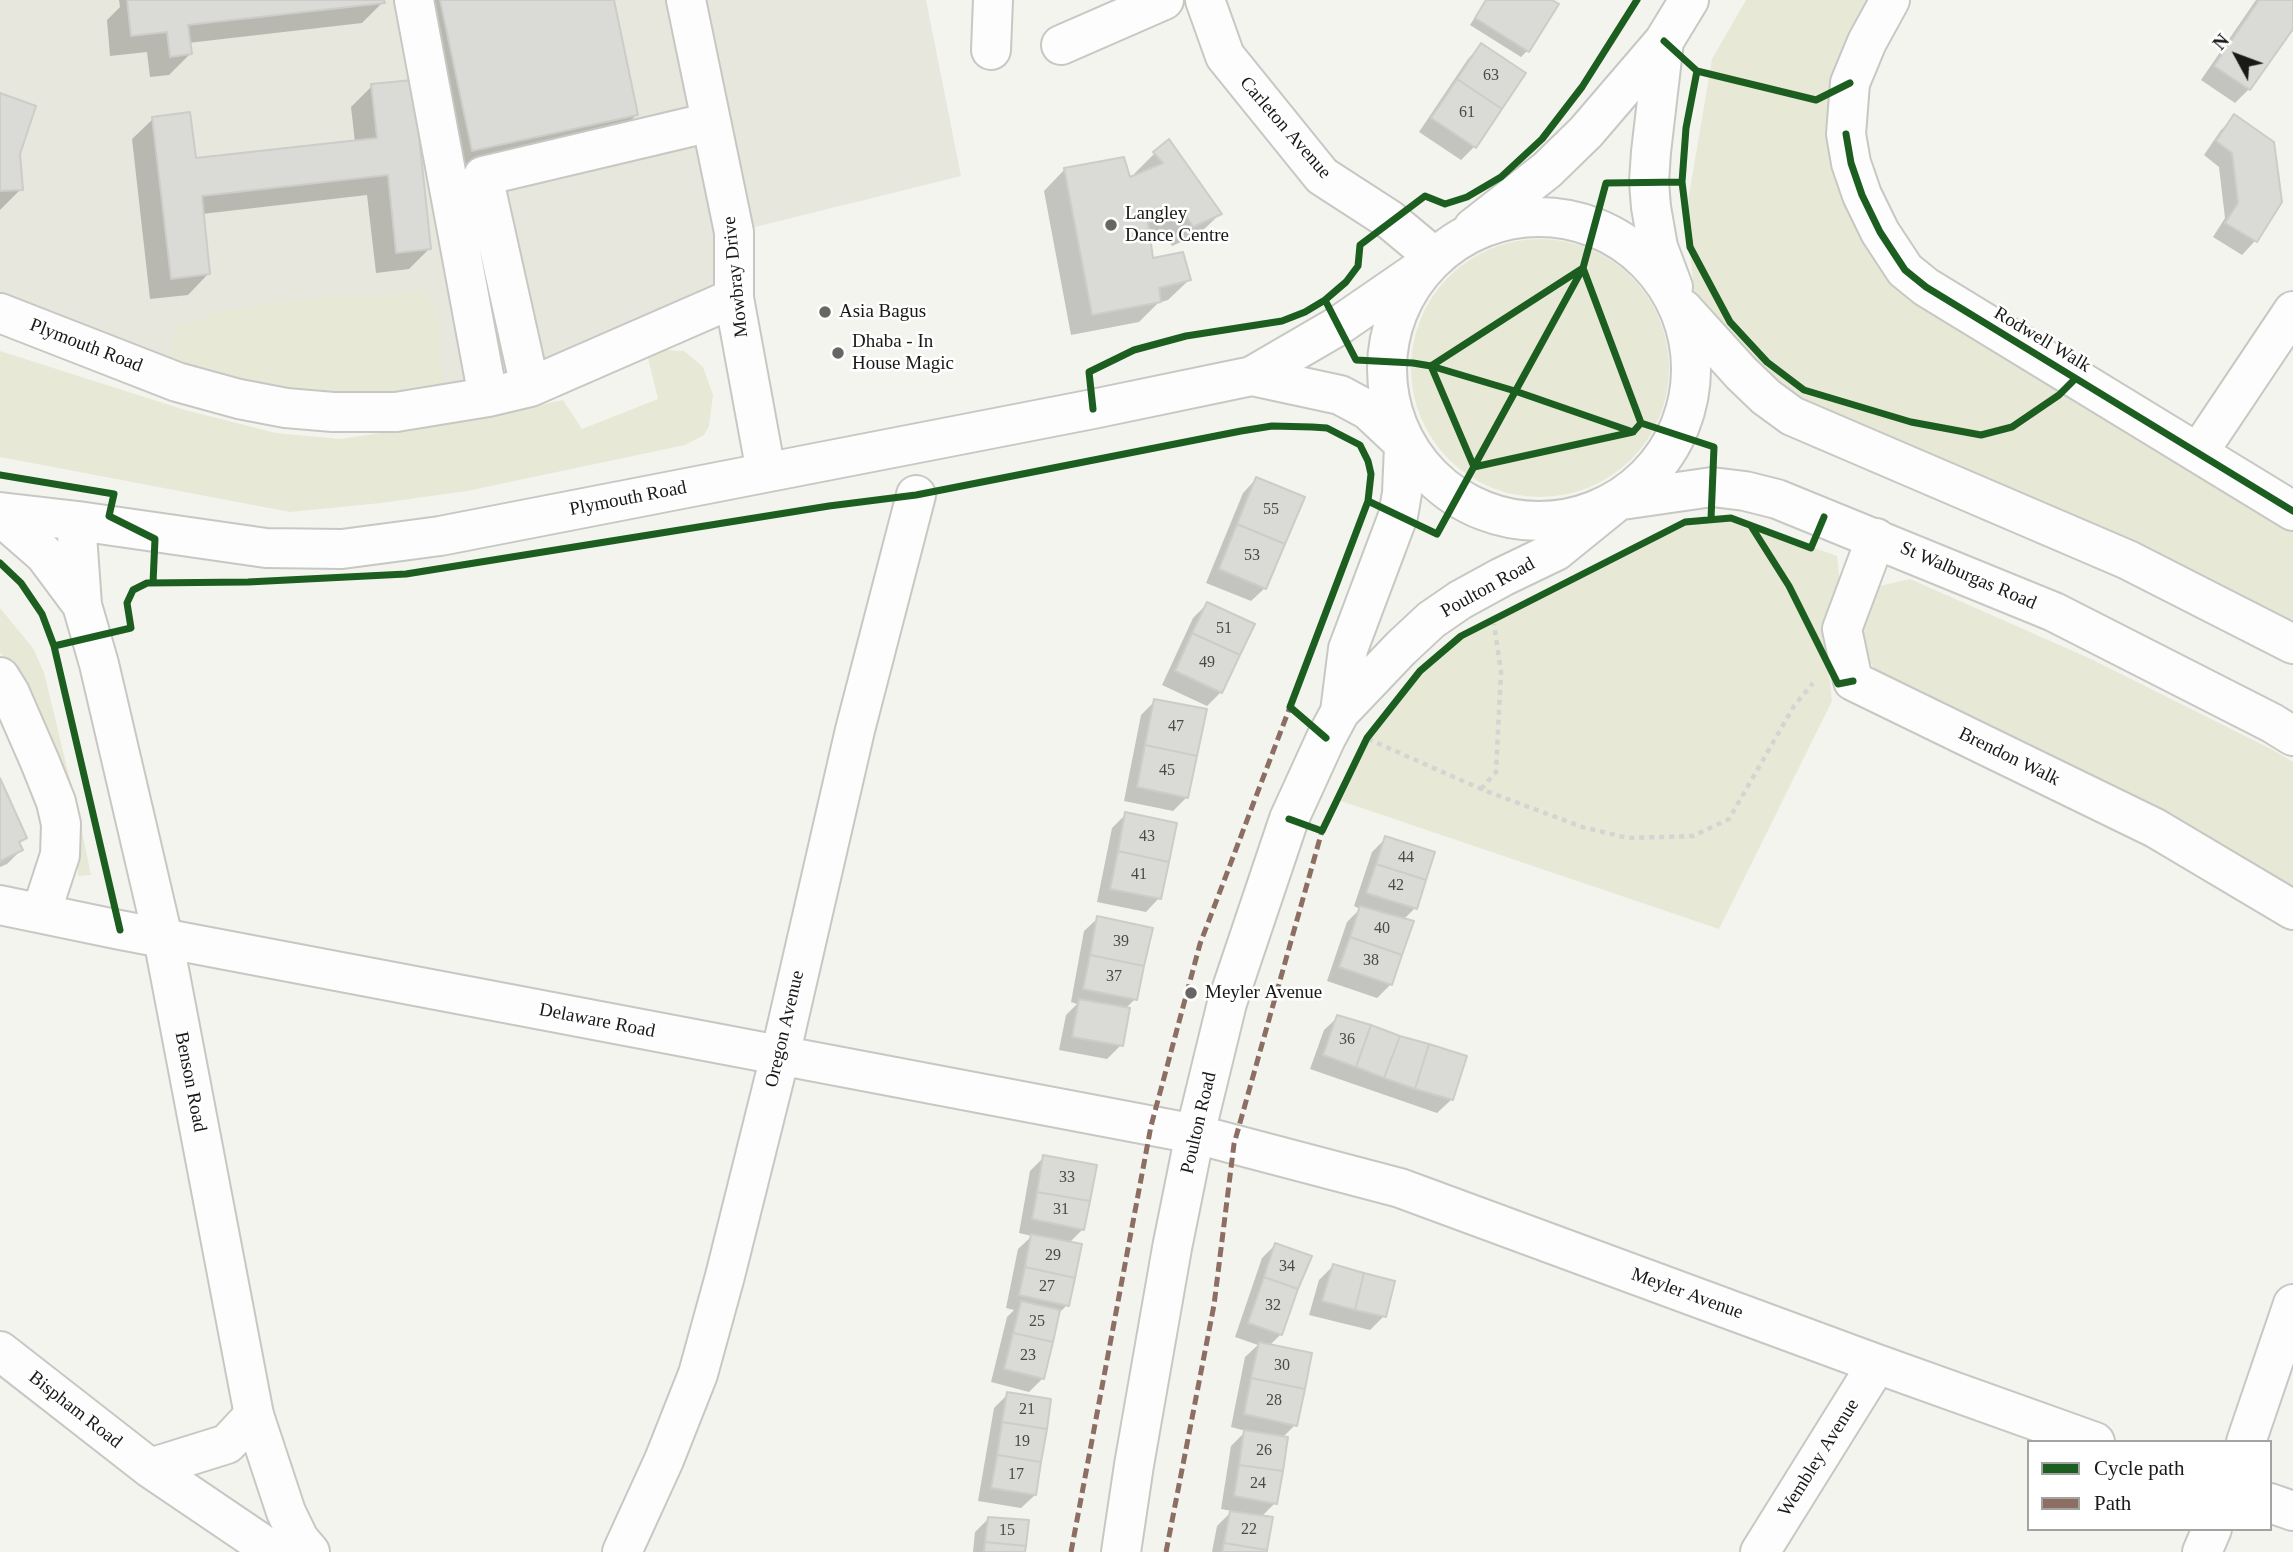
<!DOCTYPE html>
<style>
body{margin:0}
#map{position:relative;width:2293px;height:1552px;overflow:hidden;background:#f4f4ef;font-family:Georgia,serif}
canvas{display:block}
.legend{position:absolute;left:2027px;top:1440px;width:245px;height:91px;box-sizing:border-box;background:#fff;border:2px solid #a3a3a2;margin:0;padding:9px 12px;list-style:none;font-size:21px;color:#191917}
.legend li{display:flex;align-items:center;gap:14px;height:35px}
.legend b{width:35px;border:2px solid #a3a3a2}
.north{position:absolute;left:2202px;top:21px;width:70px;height:70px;-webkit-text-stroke:5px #fff;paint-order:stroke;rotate:311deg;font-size:19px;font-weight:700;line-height:28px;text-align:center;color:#191917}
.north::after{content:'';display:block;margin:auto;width:24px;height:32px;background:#191917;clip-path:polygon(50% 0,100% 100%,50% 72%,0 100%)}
</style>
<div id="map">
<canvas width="2293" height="1552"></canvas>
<ul class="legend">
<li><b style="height:9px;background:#1b5e20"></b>Cycle path</li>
<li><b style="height:9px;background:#8d6e63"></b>Path</li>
</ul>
<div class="north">N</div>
</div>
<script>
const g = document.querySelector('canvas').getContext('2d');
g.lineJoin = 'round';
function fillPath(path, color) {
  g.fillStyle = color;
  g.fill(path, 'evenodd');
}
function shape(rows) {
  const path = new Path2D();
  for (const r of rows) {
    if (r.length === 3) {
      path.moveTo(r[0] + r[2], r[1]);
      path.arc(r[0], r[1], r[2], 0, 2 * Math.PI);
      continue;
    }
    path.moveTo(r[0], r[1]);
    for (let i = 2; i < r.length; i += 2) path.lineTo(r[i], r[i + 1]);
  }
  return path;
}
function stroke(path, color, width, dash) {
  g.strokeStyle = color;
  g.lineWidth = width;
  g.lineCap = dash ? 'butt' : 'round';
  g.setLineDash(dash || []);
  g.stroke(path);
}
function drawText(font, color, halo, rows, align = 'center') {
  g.font = font + ' Georgia,serif';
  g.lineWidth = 5;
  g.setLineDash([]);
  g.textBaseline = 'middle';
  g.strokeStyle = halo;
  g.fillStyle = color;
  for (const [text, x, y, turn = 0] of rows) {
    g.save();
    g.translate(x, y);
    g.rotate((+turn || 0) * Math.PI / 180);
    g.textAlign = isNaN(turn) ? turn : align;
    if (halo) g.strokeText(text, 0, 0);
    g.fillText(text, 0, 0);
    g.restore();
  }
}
fillPath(shape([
 [0,0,926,0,961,176,735,232,734,298,530,387,333,412,0,313]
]), '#e7e7de');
fillPath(shape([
 [1746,0,1890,0,1847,105,1905,270,2293,513,2293,644,1812,426,1696,310,1686,213,1712,59],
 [1540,368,129],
 [426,291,438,318,444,391,295,397,213,376,167,359,177,327,224,311,307,298,360,297],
 [667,350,684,351,703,367,713,395,709,426,704,435,685,445,467,491,381,503,290,512,0,457,0,351,185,410,276,433,340,439,474,419,563,400,582,429,658,399,648,358],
 [1731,518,1837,556,1840,583,1830,639,1828,663,1832,701,1719,929,1338,800,1367,738,1420,671,1461,636,1685,522],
 [1910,579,2091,659,2273,750,2293,762,2293,910,1878,673,1858,646,1857,611,1879,586],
 [0,608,33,648,44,673,78,812,91,875,78,876,77,838,7,660,0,653]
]), '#e8e8d6');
fillPath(shape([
 [119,0,383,0,383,2,362,23,188,43,190,54,169,75,150,77,147,52,110,56,107,20,120,7],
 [416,0,612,0,636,115,616,136,451,170],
 [1486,0,1549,0,1527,51,1521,57,1470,25],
 [2256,0,2293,0,2293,26,2249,89,2235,103,2201,80],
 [1481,45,1474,147,1461,160,1419,132,1468,59],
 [372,86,430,248,409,269,376,273,367,195,202,214,208,274,188,295,150,299,132,139,153,119,194,160,355,142,351,107],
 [0,95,21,189,0,210],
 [2235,117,2280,201,2255,241,2242,255,2213,237,2225,218,2219,167,2204,155,2221,130],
 [1155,153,1220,214,1199,234,1172,246,1160,229,1148,234,1152,260,1189,280,1168,300,1158,303,1139,322,1071,335,1044,191,1064,170,1128,180,1136,176,1134,174],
 [1256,479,1265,588,1251,601,1206,583,1243,493],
 [1207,604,1221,692,1207,706,1162,685,1193,618],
 [1155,701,1187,797,1173,811,1124,801,1141,715],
 [0,782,25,838,18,845,21,850,7,864,0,867],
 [1126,814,1159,898,1146,912,1097,902,1112,828],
 [1386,838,1415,908,1403,920,1391,984,1377,998,1327,981,1347,922,1360,909,1354,906,1372,852],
 [1098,918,1135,999,1125,1009,1121,1045,1107,1059,1059,1050,1066,1015,1077,1004,1071,1002,1084,931],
 [1338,1017,1464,1057,1451,1100,1437,1113,1310,1069,1324,1030],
 [1044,1157,1082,1230,1069,1243,1067,1305,1058,1314,1043,1378,1029,1392,991,1382,1007,1317,1014,1310,1006,1308,1018,1249,1032,1236,1019,1233,1030,1171],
 [1275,1245,1281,1334,1269,1346,1295,1425,1282,1438,1275,1503,1261,1517,1265,1552,1212,1552,1217,1526,1232,1511,1221,1509,1231,1446,1246,1431,1231,1427,1245,1357,1258,1345,1235,1337,1262,1258],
 [1333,1266,1384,1316,1370,1330,1309,1315,1319,1280],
 [1008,1394,1035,1495,1021,1508,978,1501,994,1408],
 [989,1518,1024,1552,973,1552,975,1532]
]), '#0003');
const building = shape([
 [127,0,384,0,385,3,188,25,192,54,170,57,167,32,131,36,127,0],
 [440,0,614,0,638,115,472,151,440,0],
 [1486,0,1552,0,1559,4,1529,52,1475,18,1486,0],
 [2259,0,2293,0,2293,29,2250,90,2214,66,2259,0],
 [1481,43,1526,73,1502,109,1457,79,1481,43],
 [1457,79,1502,109,1476,148,1431,118,1457,79],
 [413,80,431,249,396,253,388,175,202,196,210,274,171,279,152,117,190,112,196,158,377,138,371,84,413,80],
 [0,93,36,106,20,154,23,190,0,191,0,93],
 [2234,114,2274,142,2282,202,2257,242,2225,223,2238,203,2232,153,2216,141,2234,114],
 [1169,139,1222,214,1193,227,1182,209,1148,223,1153,258,1183,252,1191,280,1159,288,1161,302,1092,315,1064,168,1124,157,1130,177,1163,163,1153,152,1169,139],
 [1256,477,1305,497,1285,544,1237,524,1256,477],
 [1237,524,1285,544,1266,589,1219,569,1237,524],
 [1207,602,1255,624,1240,655,1192,633,1207,602],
 [1192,633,1240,655,1222,693,1175,671,1192,633],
 [1154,699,1207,709,1197,756,1145,745,1154,699],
 [1145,745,1197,756,1188,798,1137,787,1145,745],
 [0,778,27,838,19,842,23,850,0,861,0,778],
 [1125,812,1177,823,1169,862,1118,851,1125,812],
 [1385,836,1435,852,1426,880,1376,864,1385,836],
 [1118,851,1169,862,1161,899,1110,889,1118,851],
 [1376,864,1426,880,1417,909,1366,893,1376,864],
 [1360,906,1414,921,1402,955,1350,937,1360,906],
 [1097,916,1153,928,1144,966,1090,955,1097,916],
 [1350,937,1402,955,1392,985,1339,967,1350,937],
 [1090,955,1144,966,1137,1000,1083,989,1090,955],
 [1079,999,1130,1008,1123,1046,1072,1037,1079,999],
 [1337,1015,1371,1025,1356,1067,1323,1055,1337,1015],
 [1371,1025,1400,1036,1384,1078,1356,1067,1371,1025],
 [1400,1036,1429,1044,1415,1089,1384,1078,1400,1036],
 [1429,1044,1467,1056,1453,1100,1415,1089,1429,1044],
 [1043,1155,1097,1165,1090,1201,1037,1192,1043,1155],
 [1037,1192,1090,1201,1084,1230,1032,1219,1037,1192],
 [1031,1234,1082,1244,1075,1278,1025,1267,1031,1234],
 [1275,1243,1312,1256,1298,1289,1264,1277,1275,1243],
 [1333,1264,1364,1273,1355,1310,1322,1301,1333,1264],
 [1025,1267,1075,1278,1069,1306,1019,1295,1025,1267],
 [1364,1273,1395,1281,1386,1317,1355,1310,1364,1273],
 [1264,1277,1298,1289,1282,1335,1248,1323,1264,1277],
 [1021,1301,1060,1310,1053,1342,1013,1333,1021,1301],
 [1013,1333,1053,1342,1044,1379,1004,1369,1013,1333],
 [1259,1342,1312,1353,1305,1389,1251,1378,1259,1342],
 [1251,1378,1305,1389,1297,1426,1244,1414,1251,1378],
 [1007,1392,1051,1399,1047,1429,1002,1422,1007,1392],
 [1002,1422,1047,1429,1041,1462,997,1455,1002,1422],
 [1244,1430,1288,1437,1283,1471,1239,1465,1244,1430],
 [997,1455,1041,1462,1036,1495,991,1488,997,1455],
 [1239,1465,1283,1471,1277,1504,1234,1496,1239,1465],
 [1230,1511,1273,1517,1267,1550,1224,1543,1230,1511],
 [988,1517,1029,1520,1026,1546,985,1542,988,1517],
 [985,1542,1026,1546,1025,1552,984,1552,985,1542],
 [1224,1543,1267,1550,1267,1552,1222,1552,1224,1543]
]);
fillPath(building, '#dadad6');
stroke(building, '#ccccc8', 2);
const minor = shape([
 [414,0,488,397],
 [686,0,734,232,734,298,766,472],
 [1205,0,1225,56,1322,176,1390,220,1432,255],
 [1890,0,1867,42,1850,83,1846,134,1851,163,1862,195,1880,232,1905,270,1926,287,2293,511],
 [1061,45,1164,0],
 [991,50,993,0],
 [0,313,177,382,239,399,286,408,333,412,396,412,488,397,530,387,734,298],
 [530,387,483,176,711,122],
 [2198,453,2293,311],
 [1876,538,1842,629,1853,681,2155,828,2293,910],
 [0,677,10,693,40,762,56,802,61,824,60,855,41,913],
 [0,905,120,930,1195,1134,1400,1188,1877,1364,2095,1442],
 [0,1351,150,1468,274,1552],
 [2246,1442,2293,1304],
 [150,1468,227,1444,254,1415],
 [2270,1503,2293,1511],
 [622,1552,664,1460,698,1374,725,1276,780,1056,855,730,916,495],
 [1760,1552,1877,1364],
 [2202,1552,2212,1529]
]);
const major = shape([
 [1664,41,1651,152,1649,182,1651,207,1658,247,1673,287],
 [1539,369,152],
 [1473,228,1547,170,1586,132,1664,41,1689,0],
 [1683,309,1741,373,1766,397,1792,416,2128,560,2293,644],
 [1252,376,1340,395,1368,410,1401,441],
 [1622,500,1712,487,1745,491,1777,499,2054,612,2272,723,2293,736],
 [0,512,78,521,266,548,342,549,440,536,1093,409,1252,376,1338,326,1415,273],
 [0,516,44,554,82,605],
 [76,521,82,605,99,664,163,938,254,1415,286,1512,299,1539,310,1552],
 [1340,712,1348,649,1398,516,1402,493,1404,446],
 [1121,1552,1134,1465,1172,1248,1195,1134,1227,1003,1289,819,1326,738,1340,712,1401,648,1431,620,1460,600,1502,577,1556,551,1614,504]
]);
stroke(minor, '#c7c7c3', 42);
stroke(major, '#c7c7c3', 42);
stroke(shape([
 [1368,739,1481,789,1582,827,1628,838,1693,836,1729,819,1794,706,1813,683],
 [1481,789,1496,772,1501,672,1494,624]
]), '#d4d4d3', 4.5, [5, 5]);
stroke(minor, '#fdfdfd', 38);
stroke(major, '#fdfdfd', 38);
stroke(shape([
 [1071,1552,1151,1126,1200,944,1290,707],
 [1166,1552,1214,1305,1234,1144,1322,831]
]), '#8d6e63', 5, [10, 5]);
stroke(shape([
 [1664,41,1697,71,1686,128,1682,182,1690,247,1730,322,1767,362,1804,390,1911,422,1981,435,2012,427,2059,395,2075,379],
 [1697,71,1816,100,1850,83],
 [1846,134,1851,163,1862,195,1880,232,1905,270,1926,287,2293,511],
 [1325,300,1356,360,1413,363,1431,366,1515,391,1633,432,1641,423,1714,447,1711,519],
 [1093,409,1089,372,1134,350,1186,336,1282,321,1305,312,1325,300,1346,282,1358,266,1360,245,1425,196,1445,204,1467,197,1501,177,1542,139,1582,87,1637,0],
 [1633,432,1474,467,1431,366,1583,268,1641,423],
 [0,475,114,494,109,516,155,539,153,583],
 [1368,501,1437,534,1583,268,1606,183,1682,182],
 [1751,526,1789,586,1838,684,1853,681],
 [0,563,21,583,42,614,54,646,120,930],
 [54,646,131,628,127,603,133,590,147,583,248,582,406,574,829,506,916,495,1241,431,1272,426,1312,427,1327,428,1360,445,1368,461,1371,474,1368,501,1290,707,1326,738],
 [1289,819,1322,831,1367,738,1420,671,1461,636,1685,522,1731,518,1811,548,1824,517]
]), '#1b5e20', 7);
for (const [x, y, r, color] of [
 [1111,225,7,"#666663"],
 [825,312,7,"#666663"],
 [838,353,7,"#666663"],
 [1191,993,7,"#666663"]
]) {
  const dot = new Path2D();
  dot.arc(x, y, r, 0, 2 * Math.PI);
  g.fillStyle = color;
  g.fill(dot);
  stroke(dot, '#fff', 2.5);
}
drawText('16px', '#494947', null, [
 ["63",1491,76],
 ["61",1467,113],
 ["55",1271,510],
 ["53",1252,556],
 ["51",1224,629],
 ["49",1207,663],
 ["47",1176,727],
 ["45",1167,771],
 ["43",1147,837],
 ["44",1406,858],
 ["41",1139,875],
 ["42",1396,886],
 ["40",1382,929],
 ["39",1121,942],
 ["38",1371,961],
 ["37",1114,977],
 ["36",1347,1040],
 ["33",1067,1178],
 ["31",1061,1210],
 ["29",1053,1256],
 ["34",1287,1267],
 ["27",1047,1287],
 ["32",1273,1306],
 ["25",1037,1322],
 ["23",1028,1356],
 ["30",1282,1366],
 ["28",1274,1401],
 ["21",1027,1410],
 ["19",1022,1442],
 ["26",1264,1451],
 ["17",1016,1475],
 ["24",1258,1484],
 ["22",1249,1530],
 ["15",1007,1531]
]);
drawText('19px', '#191917', '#fff', [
 ["Carleton Avenue",1285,128,49],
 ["Mowbray Drive",736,277,-96],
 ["Rodwell Walk",2042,340,31],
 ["Plymouth Road",86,346,21],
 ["Plymouth Road",628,499,-11],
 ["St Walburgas Road",1968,576,23],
 ["Poulton Road",1488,588,-29],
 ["Brendon Walk",2009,757,26],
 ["Delaware Road",597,1021,11],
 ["Oregon Avenue",785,1029,-77],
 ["Benson Road",190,1082,79],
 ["Poulton Road",1199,1123,-77],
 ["Meyler Avenue",1687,1294,20],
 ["Bispham Road",75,1410,38],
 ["Wembley Avenue",1819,1458,-58]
]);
drawText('19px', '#191917', '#fff', [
 ["Langley",1125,214],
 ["Dance Centre",1125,236],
 ["Asia Bagus",839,312],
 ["Dhaba - In",852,342],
 ["House Magic",852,364],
 ["Meyler Avenue",1205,993]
], 'left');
</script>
